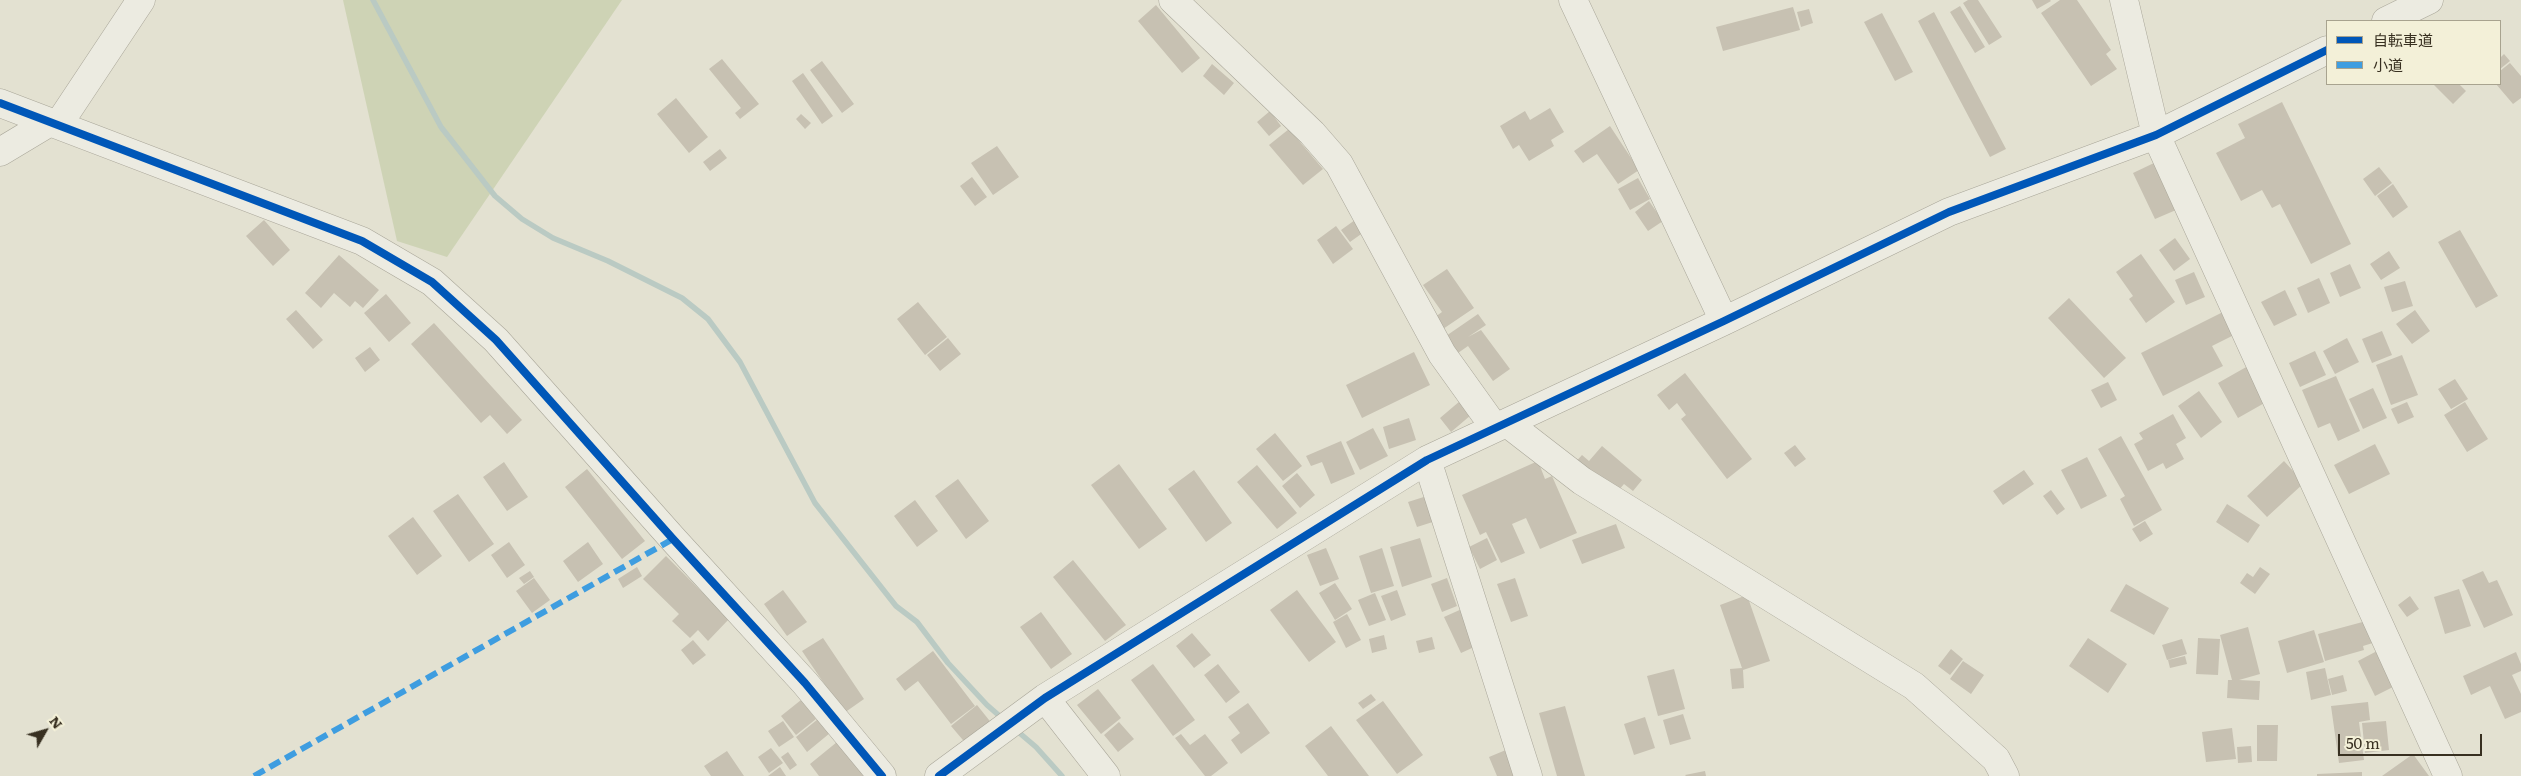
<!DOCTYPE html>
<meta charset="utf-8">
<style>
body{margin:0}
#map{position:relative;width:2521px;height:776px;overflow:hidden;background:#e3e1d1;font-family:Literata,"Noto Sans JP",serif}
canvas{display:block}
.legend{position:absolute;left:2326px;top:20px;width:175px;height:65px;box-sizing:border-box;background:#f3f0d8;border:1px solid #a8a38f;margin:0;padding:6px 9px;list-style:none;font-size:15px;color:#383021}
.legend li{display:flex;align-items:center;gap:10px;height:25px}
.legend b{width:25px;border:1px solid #a8a38f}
.north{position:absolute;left:20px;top:706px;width:50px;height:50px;-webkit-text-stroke:4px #f3f0d8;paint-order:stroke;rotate:52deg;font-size:14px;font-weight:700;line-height:20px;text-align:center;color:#383021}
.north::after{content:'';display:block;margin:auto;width:18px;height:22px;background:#383021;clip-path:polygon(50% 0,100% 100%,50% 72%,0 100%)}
.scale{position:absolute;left:2338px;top:734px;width:144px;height:22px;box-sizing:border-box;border:2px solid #383021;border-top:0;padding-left:6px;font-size:15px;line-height:18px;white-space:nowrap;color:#383021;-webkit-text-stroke:4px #f3f0d8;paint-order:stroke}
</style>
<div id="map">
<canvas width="2521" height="776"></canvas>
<ul class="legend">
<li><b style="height:6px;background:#0057b8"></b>自転車道</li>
<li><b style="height:6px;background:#3e9de0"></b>小道</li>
</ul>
<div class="north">N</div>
<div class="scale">50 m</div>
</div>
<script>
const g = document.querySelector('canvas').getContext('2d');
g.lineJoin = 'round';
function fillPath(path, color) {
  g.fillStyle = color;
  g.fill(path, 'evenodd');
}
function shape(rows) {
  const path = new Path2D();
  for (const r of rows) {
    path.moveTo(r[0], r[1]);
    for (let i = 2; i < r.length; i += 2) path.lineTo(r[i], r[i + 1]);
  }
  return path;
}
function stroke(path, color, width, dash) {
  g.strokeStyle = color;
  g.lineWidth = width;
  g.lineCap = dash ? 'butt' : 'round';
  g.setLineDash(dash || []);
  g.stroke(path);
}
fillPath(shape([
 [343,0,622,0,447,257,397,241]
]), '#ced3b5');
stroke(shape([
 [373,0,441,127,495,196,522,219,553,238,608,261,682,298,708,319,740,362,815,503,896,606,917,622,948,663,987,705,1003,719],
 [1016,730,1036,747,1062,776]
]), '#bacac3', 5.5);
fillPath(shape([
 [1968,0,1978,0,2002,37,1989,45,1963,3],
 [2032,0,2050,0,2051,1,2037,9],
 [2060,0,2077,0,2111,50,2106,54,2117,69,2091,86,2041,13],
 [1156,5,1200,58,1182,73,1138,21],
 [1960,6,1985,47,1975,53,1950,12],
 [1793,7,1800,30,1723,51,1716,27],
 [1809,9,1813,23,1801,27,1797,12],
 [1934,12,2006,149,1990,157,1918,21],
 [1882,13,1913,72,1895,81,1864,22],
 [2504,54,2510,61,2500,69,2500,58],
 [722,59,759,104,740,119,735,113,741,108,709,69],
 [822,61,854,104,842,113,810,70],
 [2510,63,2521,76,2521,98,2513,104,2496,84,2500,84,2500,71],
 [1212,64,1234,83,1224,95,1203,76],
 [803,73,833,116,822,124,792,81],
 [2433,84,2459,84,2466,91,2453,104],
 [676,98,708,137,689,153,657,114],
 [2282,102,2351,244,2311,264,2280,204,2272,208,2262,190,2241,201,2216,153,2245,138,2238,124],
 [1550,108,1564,132,1551,140,1554,146,1529,161,1519,145,1513,149,1500,126,1525,111,1530,120],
 [1270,111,1281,126,1269,136,1257,122],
 [801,114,811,123,805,129,796,119],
 [1610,126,1639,170,1618,184,1597,154,1583,163,1574,151],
 [1289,129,1323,169,1303,185,1269,145],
 [997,146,1019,177,993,195,971,163],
 [720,149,727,158,710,171,703,162],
 [2154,163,2176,210,2155,219,2133,173],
 [2379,167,2392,183,2375,196,2363,179],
 [972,177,987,197,975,206,960,186],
 [1638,178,1650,199,1630,210,1618,189],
 [2393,184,2408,207,2393,218,2377,196],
 [1649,201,1663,221,1648,231,1635,212],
 [264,220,290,250,273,266,246,236],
 [1355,220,1364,232,1350,242,1341,230],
 [1336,226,1353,249,1333,264,1317,240],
 [2460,230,2498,296,2476,308,2438,242],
 [2175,238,2190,259,2174,271,2159,250],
 [2389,251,2400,268,2381,280,2370,264],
 [2141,254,2175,302,2146,323,2129,299,2133,296,2116,272],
 [339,255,379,290,363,308,355,301,350,307,334,293,321,308,305,293],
 [2350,264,2361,288,2340,297,2330,273],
 [1447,269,1474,308,1443,329,1435,317,1442,312,1423,285],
 [2194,272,2205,297,2186,305,2175,280],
 [2319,278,2330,303,2308,313,2297,288],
 [2405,281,2413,306,2392,312,2384,287],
 [2285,290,2297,315,2274,326,2261,302],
 [386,294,411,323,389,342,364,313],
 [2069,298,2126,358,2104,378,2048,318],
 [918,302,947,337,925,355,897,319],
 [296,310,323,340,313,349,286,319],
 [2415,310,2430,331,2412,344,2396,324],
 [2223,312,2234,335,2212,346,2223,366,2163,396,2141,353],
 [1478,314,1486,325,1468,337,1481,330,1510,369,1493,381,1468,346,1458,353,1446,336],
 [434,323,522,420,507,434,490,415,481,423,411,344],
 [2382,331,2392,355,2372,363,2362,339],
 [948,338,961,354,940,371,927,355],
 [2347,338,2359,362,2335,374,2323,351],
 [370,347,380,360,365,372,355,358],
 [2315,351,2326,375,2300,387,2289,363],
 [1414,352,1430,385,1362,418,1346,385],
 [2402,355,2418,395,2391,405,2376,365],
 [2248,366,2268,401,2238,418,2218,383],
 [1685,373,1752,459,1727,479,1681,419,1686,415,1677,403,1669,410,1657,395],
 [2336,376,2360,431,2338,441,2330,423,2318,428,2302,390],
 [2455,379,2468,399,2451,409,2438,389],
 [2108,382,2117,400,2101,408,2091,390],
 [2373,388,2387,418,2363,429,2349,399],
 [2199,391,2222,422,2201,438,2178,406],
 [1460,401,1471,415,1451,432,1440,418],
 [2407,402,2414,417,2398,424,2391,409],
 [2465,402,2488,439,2467,452,2444,415],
 [2173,414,2186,438,2176,444,2184,459,2166,469,2163,463,2148,471,2134,444,2143,439,2139,433],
 [1409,418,1416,440,1389,449,1383,427],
 [1373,428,1388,456,1360,470,1346,442],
 [1275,433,1302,466,1283,481,1256,449],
 [2121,436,2162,510,2134,526,2120,499,2125,496,2098,449],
 [1341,441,1355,474,1331,484,1322,462,1311,466,1306,456],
 [2375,444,2390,474,2349,494,2334,465],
 [1795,445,1806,459,1795,467,1784,453],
 [1602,446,1642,480,1633,491,1624,484,1612,498,1573,465,1582,455,1589,461],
 [2087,457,2107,496,2081,509,2061,470],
 [1538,461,1545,479,1552,476,1577,533,1540,549,1526,518,1512,524,1525,553,1501,563,1486,532,1480,535,1462,495],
 [2284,461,2304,483,2267,517,2247,496],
 [504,462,528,497,507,511,483,477],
 [1119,464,1167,529,1139,549,1091,485],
 [1257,465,1297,513,1277,529,1237,482],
 [587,469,645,541,622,559,565,487],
 [1194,470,1232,523,1206,542,1168,489],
 [2024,470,2034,484,2003,505,1993,491],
 [1297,473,1315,495,1300,508,1282,486],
 [958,479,989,521,966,539,935,496],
 [2051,490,2065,509,2057,515,2043,496],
 [458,494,494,544,469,562,433,511],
 [1430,495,1439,520,1417,527,1408,502],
 [915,500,938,531,917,547,894,516],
 [2227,504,2260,525,2248,543,2216,522],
 [413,517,442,556,417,575,388,536],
 [2145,521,2153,534,2140,542,2132,529],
 [1616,524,1625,548,1582,564,1572,540],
 [1420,538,1432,577,1402,587,1390,547],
 [1487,538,1497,560,1480,569,1469,547],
 [509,542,525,565,507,578,491,555],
 [588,542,603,564,578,582,563,561],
 [1326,548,1339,579,1320,586,1307,555],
 [1382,548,1394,586,1371,593,1359,556],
 [666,556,729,619,708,641,698,630,690,638,672,621,679,614,643,579],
 [1073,560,1126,625,1105,641,1053,577],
 [637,567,642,576,623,588,618,579],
 [2260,567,2270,574,2255,594,2240,583,2247,573,2253,577],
 [530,571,534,577,524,584,519,578],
 [2483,571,2489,583,2497,580,2513,615,2484,628,2462,580],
 [534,578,550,600,532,613,516,591],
 [1447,578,1457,606,1442,612,1431,584],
 [1515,578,1528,616,1511,622,1497,584],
 [1335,583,1352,609,1335,620,1319,593],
 [2126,584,2169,608,2154,635,2110,611],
 [2459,589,2471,626,2445,634,2434,597],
 [783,590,807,622,787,636,764,604],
 [1297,590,1336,642,1309,662,1270,610],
 [1397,590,1406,615,1391,621,1381,596],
 [1375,593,1386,620,1369,626,1358,600],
 [1747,595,1770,661,1743,670,1744,688,1732,689,1730,669,1742,668,1720,605],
 [2410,596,2419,609,2407,617,2398,605],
 [1464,608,1481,644,1461,653,1444,617],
 [1041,612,1072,654,1051,669,1020,627],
 [1347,614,1361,640,1346,648,1333,622],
 [2370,620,2376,642,2363,646,2364,650,2325,661,2318,634],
 [2248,627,2260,674,2239,680,2260,681,2259,700,2227,698,2228,680,2232,680,2220,635],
 [2314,630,2324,662,2287,673,2278,641],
 [1192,633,1211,655,1194,668,1176,646],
 [1384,635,1387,649,1372,653,1369,639],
 [1432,637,1435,649,1419,653,1416,641],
 [823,638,864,699,844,713,802,651],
 [2088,638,2127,664,2108,693,2069,666],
 [2198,638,2220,639,2218,675,2196,674],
 [2182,639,2187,654,2167,660,2162,645],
 [693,640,706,655,693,665,681,650],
 [1951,649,1963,659,1950,675,1938,666],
 [933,651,975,706,951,724,918,681,905,691,896,679],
 [2377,651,2395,686,2375,696,2358,661],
 [2516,652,2521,664,2521,671,2512,675,2521,694,2521,712,2505,719,2490,686,2471,695,2463,676],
 [2185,656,2187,664,2170,668,2168,660],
 [1963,661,1984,675,1971,694,1950,679],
 [1153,664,1195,720,1173,736,1131,680],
 [1218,664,1240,692,1226,703,1204,675],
 [2325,668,2331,695,2311,700,2306,672],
 [1674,669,1685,709,1658,716,1647,676],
 [2343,675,2347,691,2332,695,2328,679],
 [1098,689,1121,718,1101,734,1077,705],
 [1371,694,1376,700,1363,709,1358,703],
 [801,700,816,719,796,735,781,716],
 [1383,701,1423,755,1397,774,1356,720],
 [2368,702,2370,720,2359,722,2364,760,2339,763,2331,706],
 [1248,703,1270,733,1241,754,1231,740,1240,733,1228,717],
 [977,705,993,725,968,746,951,726],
 [1565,706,1585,776,1557,776,1539,713],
 [1683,714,1691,739,1670,745,1663,720],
 [1645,717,1655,748,1634,755,1624,724],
 [818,719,830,733,807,752,796,737],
 [783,721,794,737,779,747,768,731],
 [2386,721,2389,750,2365,753,2362,723],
 [1119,722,1134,739,1118,752,1104,735],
 [2257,725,2278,725,2277,761,2257,761],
 [1331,726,1369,776,1328,776,1305,746],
 [2232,728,2236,759,2206,762,2202,732],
 [1181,734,1190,745,1205,734,1228,763,1211,776,1205,776,1175,738],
 [837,742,865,776,819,776,810,764],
 [2251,746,2252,762,2238,763,2237,747],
 [1513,747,1525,776,1497,776,1489,757],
 [771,748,783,763,769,773,758,757],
 [727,751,744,776,711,776,704,766],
 [788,752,797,765,790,770,781,757],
 [2413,754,2429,776,2382,776],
 [780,767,786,776,768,776],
 [1705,771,1706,776,1686,776,1685,775],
 [2362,772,2362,776,2317,776,2317,774]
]), '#c7c1b2');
const minor = shape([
 [1173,0,1312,133,1339,164,1442,354,1495,428],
 [1573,0,1724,321],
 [2124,0,2156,135,2448,776],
 [2386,21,2429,0],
 [0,103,362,241,432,282,496,340,673,539,805,683,882,776],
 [58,125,141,0],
 [0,152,50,122],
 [1507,423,1582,481,1914,686,1996,759,2005,776],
 [1427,460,1528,776],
 [1045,698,1106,776],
 [939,776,1045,698,1427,460,1724,321,1949,212,2156,135,2327,50]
]);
stroke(minor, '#a9a699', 29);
stroke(minor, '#ecebe1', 28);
stroke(shape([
 [254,776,673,539]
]), '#3e9de0', 6, [12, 6]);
stroke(shape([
 [0,103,362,241,432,282,496,340,673,539,805,683,882,776],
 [939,776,1045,698,1427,460,1724,321,1949,212,2156,135,2327,50]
]), '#0057b8', 8);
</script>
